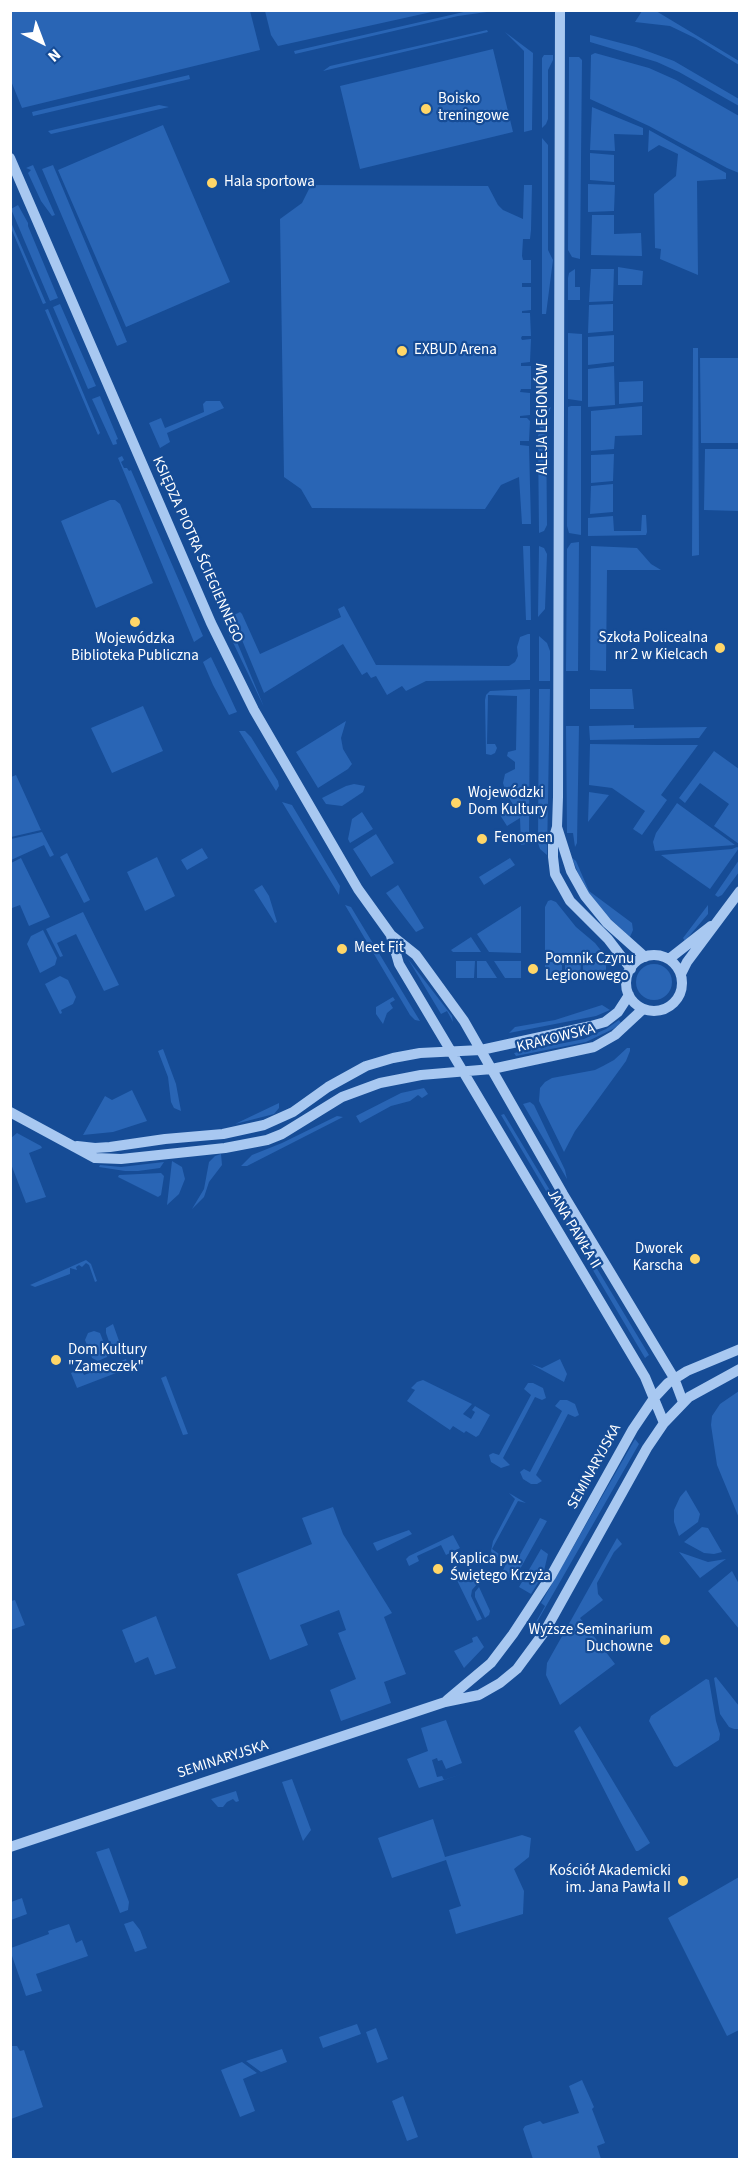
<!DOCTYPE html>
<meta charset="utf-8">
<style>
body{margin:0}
#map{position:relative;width:750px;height:2170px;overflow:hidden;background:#164c96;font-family:"Source Sans 3",sans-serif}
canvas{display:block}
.frame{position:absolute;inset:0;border:12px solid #fff;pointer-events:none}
.north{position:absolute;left:12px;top:12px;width:60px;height:60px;-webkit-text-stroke:4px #164c96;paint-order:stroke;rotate:138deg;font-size:16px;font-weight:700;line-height:24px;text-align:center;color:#fff}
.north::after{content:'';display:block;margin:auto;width:21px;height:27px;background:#fff;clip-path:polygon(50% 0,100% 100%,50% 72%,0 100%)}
</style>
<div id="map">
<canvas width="750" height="2170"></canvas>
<div class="frame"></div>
<div class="north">N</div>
</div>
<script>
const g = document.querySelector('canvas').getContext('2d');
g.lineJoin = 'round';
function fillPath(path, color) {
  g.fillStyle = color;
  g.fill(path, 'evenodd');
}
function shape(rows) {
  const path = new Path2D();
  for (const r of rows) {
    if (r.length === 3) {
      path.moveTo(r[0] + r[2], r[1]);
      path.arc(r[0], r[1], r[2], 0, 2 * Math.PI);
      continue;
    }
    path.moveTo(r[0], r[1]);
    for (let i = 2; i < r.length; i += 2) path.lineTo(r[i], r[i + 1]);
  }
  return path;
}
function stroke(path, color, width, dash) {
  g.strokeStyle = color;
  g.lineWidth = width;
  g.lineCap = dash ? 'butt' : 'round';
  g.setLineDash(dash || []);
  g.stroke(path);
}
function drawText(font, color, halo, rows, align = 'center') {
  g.font = font + ' "Source Sans 3",sans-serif';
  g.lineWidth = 4.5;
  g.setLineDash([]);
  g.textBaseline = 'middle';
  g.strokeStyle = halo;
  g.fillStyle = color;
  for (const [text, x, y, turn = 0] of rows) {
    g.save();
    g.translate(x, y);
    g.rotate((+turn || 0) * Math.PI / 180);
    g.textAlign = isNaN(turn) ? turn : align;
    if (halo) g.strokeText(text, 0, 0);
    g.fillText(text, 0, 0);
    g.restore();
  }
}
fillPath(shape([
 [10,11,250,11,260,50,22,108,11,81],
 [265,11,265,10,436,11,278,46,271,35],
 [468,11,494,11,458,16,295,54,294,51],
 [642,11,656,11,739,61,739,65,695,38,670,26,635,22],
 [487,30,488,32,323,71,330,66],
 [505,32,533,53,532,130,524,132,524,51],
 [590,35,636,47,674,61,739,99,739,106,679,72,657,62,590,42],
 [493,49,513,132,360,169,340,86],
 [595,53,649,68,676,80,739,116,739,173,727,168,649,126,590,99,591,55],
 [544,55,553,55,553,60,548,70,548,119,546,124,542,128,542,58],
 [569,57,579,57,582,60,580,259,572,257,568,250],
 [189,75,190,79,33,116,32,112],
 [159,105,169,107,51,134,48,131],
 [592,107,643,128,643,135,614,134,615,151,590,150],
 [163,125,230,282,126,327,58,170],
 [649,130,726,173,726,179,697,181,698,275,660,259,661,249,655,248,654,194,676,176,678,154,659,145,648,152],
 [542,138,548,145,548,250,553,260,546,314,542,314],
 [590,153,614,155,614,182,590,180],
 [33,165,55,215,52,216,41,201,28,173,31,170,26,168],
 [53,165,127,342,117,346,42,169],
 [588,184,615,185,614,211,588,212],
 [311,185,488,186,498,205,503,210,523,219,524,185,532,185,531,230,530,239,523,239,522,256,523,260,531,260,531,283,522,283,522,287,531,287,531,310,522,311,522,313,530,313,531,336,522,336,521,338,522,340,531,339,530,362,521,363,521,366,531,366,531,389,521,389,520,392,530,393,530,415,520,416,520,418,527,418,530,421,529,441,520,441,520,445,529,446,531,524,522,524,519,477,501,485,485,509,312,508,301,489,284,477,280,219,302,203],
 [18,205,28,223,28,226,58,298,50,301,11,209],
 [592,215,614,215,614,234,641,233,642,256,591,255],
 [10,220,46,303,43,304,11,228],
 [618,267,643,271,642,285,618,285],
 [575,269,575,287,580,287,580,300,568,300,568,278,569,273],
 [591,269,614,269,613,301,589,302],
 [60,304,96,386,88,389,53,307],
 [613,304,613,331,588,333,589,305],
 [48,309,100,433,98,435,45,310],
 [568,333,582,334,582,401,568,399],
 [614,335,614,362,588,365,588,337],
 [693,348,698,348,699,555,692,556],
 [700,358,739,358,739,443,701,443],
 [614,366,615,405,588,407,588,369],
 [643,381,643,402,619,404,619,382],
 [100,396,118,439,116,440,117,444,113,445,92,399],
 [206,401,220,401,224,408,167,433,170,442,160,448,149,423,161,418,165,428,204,412,203,404],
 [571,406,581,406,581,535,569,533,567,526,568,407],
 [642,406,642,435,615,436,614,449,591,451,591,411],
 [551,407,546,420,547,525,544,531,539,533,538,435,540,433,539,416],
 [705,449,739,449,739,511,704,510],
 [614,454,613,481,591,483,591,455],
 [122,456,124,460,121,462,124,468,127,468,129,471,131,470,203,636,194,642,118,458],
 [613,484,613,512,590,514,591,486],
 [110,500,115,500,120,504,153,583,96,608,61,521],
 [642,515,646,515,647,532,646,535,588,536,588,518,613,516,614,531,641,531],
 [579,542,578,671,566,671,567,549,571,543],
 [523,546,530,546,531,620,526,620],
 [539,546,544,548,547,554,545,609,538,617],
 [591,546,637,548,651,564,661,570,607,570,606,671,590,670],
 [344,606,376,665,509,666,515,662,518,656,517,647,520,637,528,634,530,634,530,680,426,681,406,691,402,686,387,695,376,676,371,678,367,672,362,675,343,644,264,693,232,616,240,612,242,614,260,654,341,617,338,609],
 [232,630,264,707,228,632],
 [539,636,547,643,550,651,550,681,539,681],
 [211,657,224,684,237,712,229,715,213,685,203,662],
 [530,689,529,838,526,844,521,845,520,818,507,826,500,815,507,811,512,815,517,811,506,793,503,783,505,774,515,769,515,762,507,756,508,752,516,750,517,696,488,695,487,744,495,744,497,748,495,753,491,755,486,754,485,700,486,695,490,691],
 [539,689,550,689,547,855,540,849,538,843],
 [590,689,632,689,634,709,590,709],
 [143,706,163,751,112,773,91,728],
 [346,721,341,738,343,749,352,764,348,769,318,788,296,752],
 [634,725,634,728,707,727,699,738,590,740,589,726],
 [566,726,579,726,577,843,575,847,573,833,567,833],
 [239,731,245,731,251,737,278,781,279,786,276,791],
 [590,744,659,745,698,745,661,795,667,800,642,835,633,829,645,811,612,788,589,785],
 [714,751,739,769,739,844,714,826,729,804,700,783,685,803,679,798],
 [16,775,41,830,11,837,11,777],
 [354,784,365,786,363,792,342,806,326,804,322,798,346,786],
 [589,792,609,795,588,822],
 [282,802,292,805,340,886,339,895],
 [677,803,692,814,735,845,655,851,653,842,656,833],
 [362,812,373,829,350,843,348,839,352,819],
 [42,832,54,855,50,857,44,845,11,860,11,839],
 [376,834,394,863,371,877,353,849],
 [737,847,739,848,710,889,661,855,732,849],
 [202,848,208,858,187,870,181,860],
 [67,853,90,900,84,903,60,857],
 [157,857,175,896,145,911,127,872],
 [21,858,50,917,29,926,20,905,12,908,11,905,11,863],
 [510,858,515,865,484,885,479,877],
 [572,858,576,861,589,891,632,923,633,930,630,937,606,915,593,900,578,873],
 [739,860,739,872,722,895,718,897,715,895],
 [262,885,269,896,277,922,275,923,254,890],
 [398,885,424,928,416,932,386,893],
 [551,900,556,902,576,927,595,943,603,953,545,953,545,907,548,901],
 [345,905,351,907,420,1021,415,1020,410,1015],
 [708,905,708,914,685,941,683,938],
 [521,906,521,953,489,952,477,934],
 [83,912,119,985,104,991,76,934,57,943,63,956,60,957,46,929],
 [43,930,57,958,55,965,40,973,27,944,31,936],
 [471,937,481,952,453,952,451,950],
 [408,959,452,1016,453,1022,447,1011,441,1014],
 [456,961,475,961,474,978,456,978],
 [477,961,486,961,497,978,477,978],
 [494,961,521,961,521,978,505,978],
 [545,962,562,962,562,979,545,978],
 [565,962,581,962,580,979,565,979],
 [583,962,606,962,606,979,583,979],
 [654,982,18],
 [60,976,68,980,76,997,73,1004,61,1010,62,1013,60,1014,45,984],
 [393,997,395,1000,390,1003,393,1008,387,1013,383,1024,376,1014,376,1007],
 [602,1005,610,1010,596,1016,509,1033,515,1027,555,1020],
 [619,1020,621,1023,613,1029,586,1042,516,1056,514,1053,584,1039,606,1029],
 [627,1048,630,1048,630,1051,626,1061,575,1131,564,1152,539,1101,540,1088,545,1082,552,1078,595,1070,603,1066,614,1060],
 [163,1049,176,1084,181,1111,174,1108,171,1102,168,1077,158,1051],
 [424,1088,428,1094,422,1098,418,1095,410,1101,391,1106,360,1123,356,1116,401,1093],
 [132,1090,147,1121,113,1132,83,1135,105,1096,112,1100],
 [530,1102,534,1105,565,1170,567,1179,523,1104],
 [279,1103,279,1108,274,1114,235,1124],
 [504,1114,649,1355,645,1358,501,1115],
 [337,1116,343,1117,247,1166,241,1166,252,1155,282,1143],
 [17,1133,41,1146,42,1148,29,1153,46,1197,26,1203,11,1164,11,1138],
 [221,1154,222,1165,209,1182,204,1197,192,1209,204,1189,209,1162,215,1156],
 [172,1161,182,1167,185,1179,179,1194,167,1205],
 [164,1162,160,1168,138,1171,125,1171,99,1167,100,1165,121,1167],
 [161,1173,164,1176,161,1195,158,1197,118,1177,119,1175],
 [86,1260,91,1264,97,1281,95,1282,89,1265,86,1263,82,1267,79,1265,76,1267,77,1270,70,1268,70,1274,35,1287,30,1285],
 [113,1324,123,1352,117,1355,113,1353,106,1333,106,1328],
 [94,1331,100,1333,108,1353,107,1357,98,1361,92,1358,85,1340,88,1333],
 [126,1359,129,1368,77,1388,71,1373,81,1369,84,1375],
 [560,1359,567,1374,564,1382,531,1364,542,1368],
 [166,1376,188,1434,183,1435,161,1378],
 [423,1380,472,1404,463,1414,471,1419,475,1412,472,1410,475,1406,490,1415,479,1435,476,1437,466,1431,464,1433,453,1426,450,1430,407,1401,415,1390,411,1388,417,1382],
 [528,1383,533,1383,543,1388,546,1398,542,1400,535,1397,503,1458,510,1465,501,1468,491,1462,489,1455,493,1453,499,1455,531,1395,524,1389],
 [739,1391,739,1518,717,1465,711,1425,712,1416,720,1404],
 [560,1400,567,1400,575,1404,579,1415,575,1417,568,1414,536,1475,542,1481,537,1484,531,1484,523,1479,520,1472,524,1469,530,1472,562,1411,555,1406],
 [635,1439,639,1444,537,1622,536,1622,545,1606,541,1603],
 [686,1490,700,1514,698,1522,679,1536,674,1522,674,1510,680,1497],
 [509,1493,526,1503,518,1501,492,1549,499,1554,496,1561,491,1551,493,1541,515,1499],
 [333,1507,343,1534,392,1613,384,1617,406,1674,384,1682,391,1703,341,1721,330,1690,356,1679,338,1633,346,1630,339,1610,300,1625,308,1645,270,1660,237,1574,312,1544,302,1518],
 [540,1518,547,1521,515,1578,504,1577,502,1572,508,1560,511,1558,517,1560],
 [702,1527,708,1528,722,1552,714,1554,704,1553,684,1542],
 [409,1530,412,1534,377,1551,373,1543],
 [453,1535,460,1548,446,1555,441,1545,417,1556,419,1561,409,1566,406,1559,409,1556],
 [617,1538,622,1544,614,1552,597,1583,598,1594,603,1600,580,1618,615,1664,560,1705,546,1675,547,1663],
 [541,1549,548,1554,543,1575,531,1594,519,1587],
 [679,1552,708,1562,726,1559,700,1578],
 [454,1567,463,1580,470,1582,476,1581,478,1583,472,1590,471,1596,482,1619,477,1621,451,1568],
 [732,1571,739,1584,739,1629,708,1591],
 [479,1587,490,1611,489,1615,485,1618,475,1597,475,1592],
 [15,1600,25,1625,11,1630,11,1601],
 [156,1616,176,1668,155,1675,148,1657,135,1663,122,1630],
 [477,1636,484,1647,464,1668,454,1651,473,1642,472,1638],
 [716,1677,739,1706,739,1729,734,1729,729,1727,720,1714,714,1678],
 [706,1679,709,1680,716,1721,720,1734,719,1740,677,1767,674,1766,649,1721,651,1716],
 [446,1720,462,1763,446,1769,442,1760,438,1761,437,1758,432,1760,437,1777,442,1776,444,1780,465,1773,419,1788,407,1759,428,1751,421,1728],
 [580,1726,650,1843,638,1851,636,1851,621,1823,574,1731],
 [292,1779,311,1830,303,1841,282,1782],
 [236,1791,239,1801,236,1802,233,1799,227,1802,223,1807,218,1807,211,1799],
 [433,1819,445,1857,522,1835,531,1838,529,1857,514,1869,524,1891,523,1914,456,1934,449,1910,461,1906,446,1860,392,1878,378,1838],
 [109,1848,129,1902,128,1910,120,1913,96,1852],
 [739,1877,739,2030,727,2036,668,1918],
 [22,1898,27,1914,11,1920,11,1902],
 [133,1921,140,1930,147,1948,135,1952,124,1924],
 [69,1924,76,1943,82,1940,88,1956,36,1974,42,1991,26,1996,11,1953,11,1948,49,1934,48,1931],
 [357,2024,361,2034,323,2048,319,2037],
 [376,2028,388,2059,377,2063,366,2032],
 [11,2046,17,2046,20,2051,24,2050,43,2107,11,2119],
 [282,2049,287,2062,261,2072,246,2061],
 [242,2062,257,2073,243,2079,255,2111,240,2117,221,2070],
 [582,2080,594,2107,592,2109,605,2143,597,2146,601,2159,533,2159,523,2129,525,2126,540,2121,543,2124,579,2113,569,2086],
 [403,2096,418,2137,407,2141,392,2101]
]), '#2965b5');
stroke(shape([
 [560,10,558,797,557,827,553,840,553,857,555,874,570,901,608,939,631,969],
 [10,158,211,623,254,710,358,889,391,935,416,955,464,1021,563,1194,674,1378,683,1402],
 [557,827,571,871,585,896,607,923,645,957],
 [391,936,399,964,645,1377,664,1423],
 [654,983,28],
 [669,959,711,926],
 [681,974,687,962,740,891],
 [10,1112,95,1158,121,1159,225,1148,267,1140,282,1134,342,1097,380,1083,421,1075,492,1069,594,1047,615,1035,643,1009],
 [77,1146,95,1148,110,1147,165,1139,223,1134,264,1125,293,1112,328,1087,366,1066,393,1058,420,1053,481,1050,591,1026,605,1022,618,1012,629,995],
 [447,1700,491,1663,513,1634,551,1576,633,1429,654,1398,668,1383,687,1371,740,1349],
 [10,1847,445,1702,479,1695,500,1683,517,1669,545,1631,647,1448,664,1423,689,1397,740,1369]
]), '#a8c8f1', 10);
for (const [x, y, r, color] of [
 [426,109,6,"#ffd668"],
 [212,183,6,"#ffd668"],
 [402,351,6,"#ffd668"],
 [135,622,6,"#ffd668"],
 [720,648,6,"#ffd668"],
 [456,803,6,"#ffd668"],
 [482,839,6,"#ffd668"],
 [342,949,6,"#ffd668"],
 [533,969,6,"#ffd668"],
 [695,1259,6,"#ffd668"],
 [56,1360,6,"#ffd668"],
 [438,1569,6,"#ffd668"],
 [665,1640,6,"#ffd668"],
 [683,1881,6,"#ffd668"]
]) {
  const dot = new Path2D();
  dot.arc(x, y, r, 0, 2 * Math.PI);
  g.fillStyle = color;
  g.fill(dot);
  stroke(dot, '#164c96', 2);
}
drawText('15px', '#fff', '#164c96', [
 ["Boisko",438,100],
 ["treningowe",438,117],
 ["Hala sportowa",224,183],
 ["EXBUD Arena",414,351],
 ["Szkoła Policealna",708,639,"right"],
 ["nr 2 w Kielcach",708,656,"right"],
 ["Wojewódzka",135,640,"center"],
 ["Biblioteka Publiczna",135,657,"center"],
 ["Wojewódzki",468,794],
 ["Dom Kultury",468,811],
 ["Fenomen",494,839],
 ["Meet Fit",354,949],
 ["Pomnik Czynu",545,960],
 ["Legionowego",545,977],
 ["Dworek",683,1250,"right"],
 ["Karscha",683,1267,"right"],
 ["Dom Kultury",68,1351],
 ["\"Zameczek\"",68,1368],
 ["Kaplica pw.",450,1560],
 ["Świętego Krzyża",450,1577],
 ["Wyższe Seminarium",653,1631,"right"],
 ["Duchowne",653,1648,"right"],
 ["Kościół Akademicki",671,1872,"right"],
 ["im. Jana Pawła II",671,1889,"right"]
], 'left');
drawText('15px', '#fff', '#164c96', [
 ["ALEJA LEGIONÓW",544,419,-90],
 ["KSIĘDZA PIOTRA ŚCIEGIENNEGO",197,550,66],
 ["KRAKOWSKA",556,1039,-14],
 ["JANA PAWŁA II",573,1229,59],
 ["SEMINARYJSKA",595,1467,-61],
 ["SEMINARYJSKA",223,1760,-18]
]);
</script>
